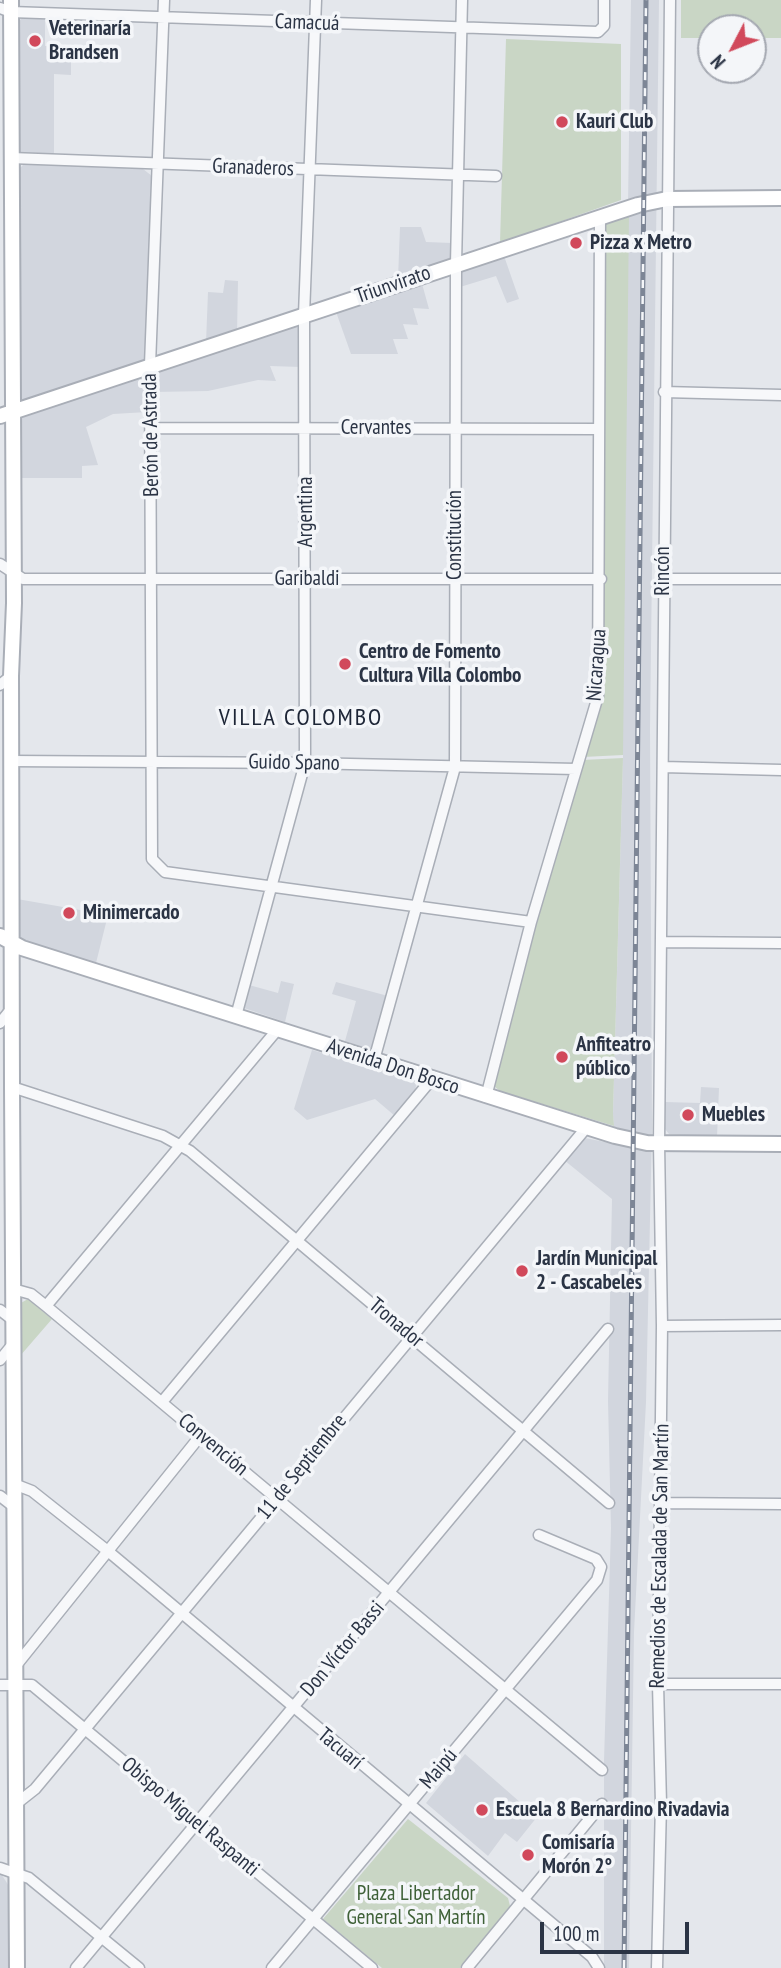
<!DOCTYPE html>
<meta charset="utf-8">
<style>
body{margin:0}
#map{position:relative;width:781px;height:1968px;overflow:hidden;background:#e4e7ec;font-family:"PT Sans Narrow",sans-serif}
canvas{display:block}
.north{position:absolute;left:697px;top:14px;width:70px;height:70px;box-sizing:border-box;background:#f4f6f9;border:2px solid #a4a8b1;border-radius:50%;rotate:228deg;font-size:19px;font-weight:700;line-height:28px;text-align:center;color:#2b3445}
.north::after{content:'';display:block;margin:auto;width:24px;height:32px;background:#d1495b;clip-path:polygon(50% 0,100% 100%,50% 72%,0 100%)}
.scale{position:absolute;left:540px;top:1922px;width:149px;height:32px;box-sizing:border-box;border:4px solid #2b3445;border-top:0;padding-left:9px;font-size:21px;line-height:24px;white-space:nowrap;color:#2b3445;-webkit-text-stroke:5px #f4f6f9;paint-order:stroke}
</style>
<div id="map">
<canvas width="781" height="1968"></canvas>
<div class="north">N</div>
<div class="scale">100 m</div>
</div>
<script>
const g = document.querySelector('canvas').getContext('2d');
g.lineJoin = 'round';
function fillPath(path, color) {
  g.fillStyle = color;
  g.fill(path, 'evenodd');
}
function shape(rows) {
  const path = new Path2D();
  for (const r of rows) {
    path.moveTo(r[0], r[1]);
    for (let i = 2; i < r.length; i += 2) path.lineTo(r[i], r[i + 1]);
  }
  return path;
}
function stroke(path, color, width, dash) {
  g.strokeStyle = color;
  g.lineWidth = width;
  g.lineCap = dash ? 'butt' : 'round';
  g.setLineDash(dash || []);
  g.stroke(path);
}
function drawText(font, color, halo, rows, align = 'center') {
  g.font = font + ' "PT Sans Narrow",sans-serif';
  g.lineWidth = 7;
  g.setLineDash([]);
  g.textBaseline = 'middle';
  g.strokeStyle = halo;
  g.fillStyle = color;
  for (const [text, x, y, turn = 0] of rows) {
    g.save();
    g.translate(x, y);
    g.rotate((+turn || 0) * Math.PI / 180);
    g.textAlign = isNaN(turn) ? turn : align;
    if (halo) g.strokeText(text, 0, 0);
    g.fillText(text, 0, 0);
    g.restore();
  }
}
fillPath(shape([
 [631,0,659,0,650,729,652,1128,646,1402,634,1632,629,1968,604,1968,604,1761,611,1528,608,1401,612,1199,564,1160,585,1138,615,1144,613,1114,623,758,623,546],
 [22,18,45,18,45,46,56,46,57,55,71,56,71,75,54,74,54,155,23,154,17,150,18,23],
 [25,163,143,169,152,176,147,360,25,401,18,397,16,172],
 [400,227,421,227,426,242,452,243,451,260,398,279],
 [503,253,519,299,507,303,496,276,460,287,462,268],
 [225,280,238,281,237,334,206,343,208,292,223,293],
 [421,280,429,309,413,308,418,325,403,324,408,339,393,339,398,354,351,354,335,309],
 [296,323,301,327,301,367,270,366,276,381,258,380,208,391,154,392,156,371],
 [142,376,146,382,147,412,113,414,86,427,98,465,82,466,82,478,15,478,19,415],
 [17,899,86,911,87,904,109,911,96,963,18,939],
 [281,981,294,984,285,1022,244,1008,249,985,278,993],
 [336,982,388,996,374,1047,369,1049,345,1041,356,1001,332,994],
 [312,1050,412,1080,416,1085,415,1092,395,1116,375,1099,307,1120,294,1109],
 [701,1087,719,1088,717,1137,669,1134,665,1129,665,1102,700,1103],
 [465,1754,537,1817,517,1842,505,1833,488,1856,426,1803],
 [0,1872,12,1891,9,1968,0,1968]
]), '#d2d6de');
fillPath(shape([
 [681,0,781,0,781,38,753,38,753,28,711,28,711,38,681,38],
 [506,39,621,44,621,200,500,243],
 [629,213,623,755,583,757,603,691,602,221],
 [623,758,613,1113,614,1126,500,1091,495,1087,495,1080,538,910,582,760],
 [28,1299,52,1319,20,1356,19,1304],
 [408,1819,508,1898,510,1906,460,1968,382,1968,323,1919]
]), '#c9d6c5');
const street = shape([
 [164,0,150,365,152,859,165,872,531,922],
 [0,8,11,12,598,32,604,26,604,0],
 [11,158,496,176],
 [664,392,781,395],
 [153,428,599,429],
 [0,564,23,579,601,579],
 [663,579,781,579],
 [0,685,11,676],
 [11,761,305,763,576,769],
 [663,767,781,770],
 [662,942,781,943],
 [236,1016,305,763,304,315,316,0],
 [0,1023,12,1008],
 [374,1060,455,767,456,264,462,0],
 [12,1087,163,1136,190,1151,609,1503],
 [486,1097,531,922,598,696,600,217],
 [13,1289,31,1294,46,1306,602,1770],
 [46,1306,277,1030],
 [0,1310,13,1320],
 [662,1326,781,1325],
 [0,1360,13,1344],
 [162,1402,431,1080],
 [14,1484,32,1491,109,1552,592,1957,599,1968],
 [0,1496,13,1506],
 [661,1503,781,1504],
 [14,1668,201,1435],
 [658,1684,781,1684],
 [0,1685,32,1685,372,1968],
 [16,1804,35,1789,586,1128],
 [0,1868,29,1878,139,1968],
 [76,1968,608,1329],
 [272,1968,597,1580,601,1567,596,1559,539,1535],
 [467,1968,602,1804],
 [657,1968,661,1804,658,1684,662,1326,659,1143,670,0]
]);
const secondary = shape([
 [11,0,14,603,11,676,12,1087,17,1968],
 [0,416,638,205,667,199,781,198],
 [0,936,22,948,615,1136,647,1143,781,1144]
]);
stroke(street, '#a9aeb7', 13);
stroke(secondary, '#a9aeb7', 18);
stroke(street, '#f7f8fa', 10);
stroke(secondary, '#fff', 14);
const rail = shape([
 [624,1968,646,0]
]);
stroke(rail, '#7d8696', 5);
stroke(rail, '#f4f6f9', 2.5, [8]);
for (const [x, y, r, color] of [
 [35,41,7,"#d1495b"],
 [562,122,7,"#d1495b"],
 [576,243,7,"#d1495b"],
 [345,664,7,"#d1495b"],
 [69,913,7,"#d1495b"],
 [562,1057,7,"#d1495b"],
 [688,1115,7,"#d1495b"],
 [522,1271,7,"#d1495b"],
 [482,1810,7,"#d1495b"],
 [528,1855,7,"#d1495b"]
]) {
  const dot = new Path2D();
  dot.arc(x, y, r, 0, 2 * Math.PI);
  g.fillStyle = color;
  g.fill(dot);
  stroke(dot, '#f4f6f9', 2.5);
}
drawText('21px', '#2b3445', '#f4f6f9', [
 ["Camacuá",307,23,2],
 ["Granaderos",253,168,2],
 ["Triunvirato",393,285,-19],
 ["Cervantes",376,428],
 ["Berón de Astrada",151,435,-91],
 ["Argentina",306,512,-90],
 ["Constitución",455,535,-90],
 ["Rincón",663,571,-90],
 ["Garibaldi",307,579],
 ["Nicaragua",597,665,-86],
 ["Guido Spano",294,763,1],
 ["Avenida Don Bosco",393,1067,18],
 ["Tronador",396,1323,40],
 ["Convención",213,1445,40],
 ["11 de Septiembre",302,1467,-51],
 ["Remedios de Escalada de San Martín",660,1556,-89],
 ["Don Víctor Bassi",343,1649,-50],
 ["Tacuarí",340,1749,40],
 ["Maipú",439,1769,-50],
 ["Obispo Miguel Raspanti",190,1817,40]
]);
drawText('bold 21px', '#2b3445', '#f4f6f9', [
 ["Veterinaría",49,29],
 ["Brandsen",49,53],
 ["Kauri Club",576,122],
 ["Pizza x Metro",590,243],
 ["Centro de Fomento",359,652],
 ["Cultura Villa Colombo",359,676],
 ["Minimercado",83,913],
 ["Anfiteatro",576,1045],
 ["público",576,1069],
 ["Muebles",702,1115],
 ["Jardín Municipal",536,1259],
 ["2 - Cascabeles",536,1283],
 ["Escuela 8 Bernardino Rivadavia",496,1810],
 ["Comisaría",542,1843],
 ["Morón 2°",542,1867]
], 'left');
drawText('21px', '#3f6138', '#f4f6f9', [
 ["Plaza Libertador",416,1894],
 ["General San Martín",416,1918]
]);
g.letterSpacing = '2px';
drawText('24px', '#1d2536', '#f4f6f9', [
 ["VILLA COLOMBO",301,718]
]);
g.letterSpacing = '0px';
</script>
